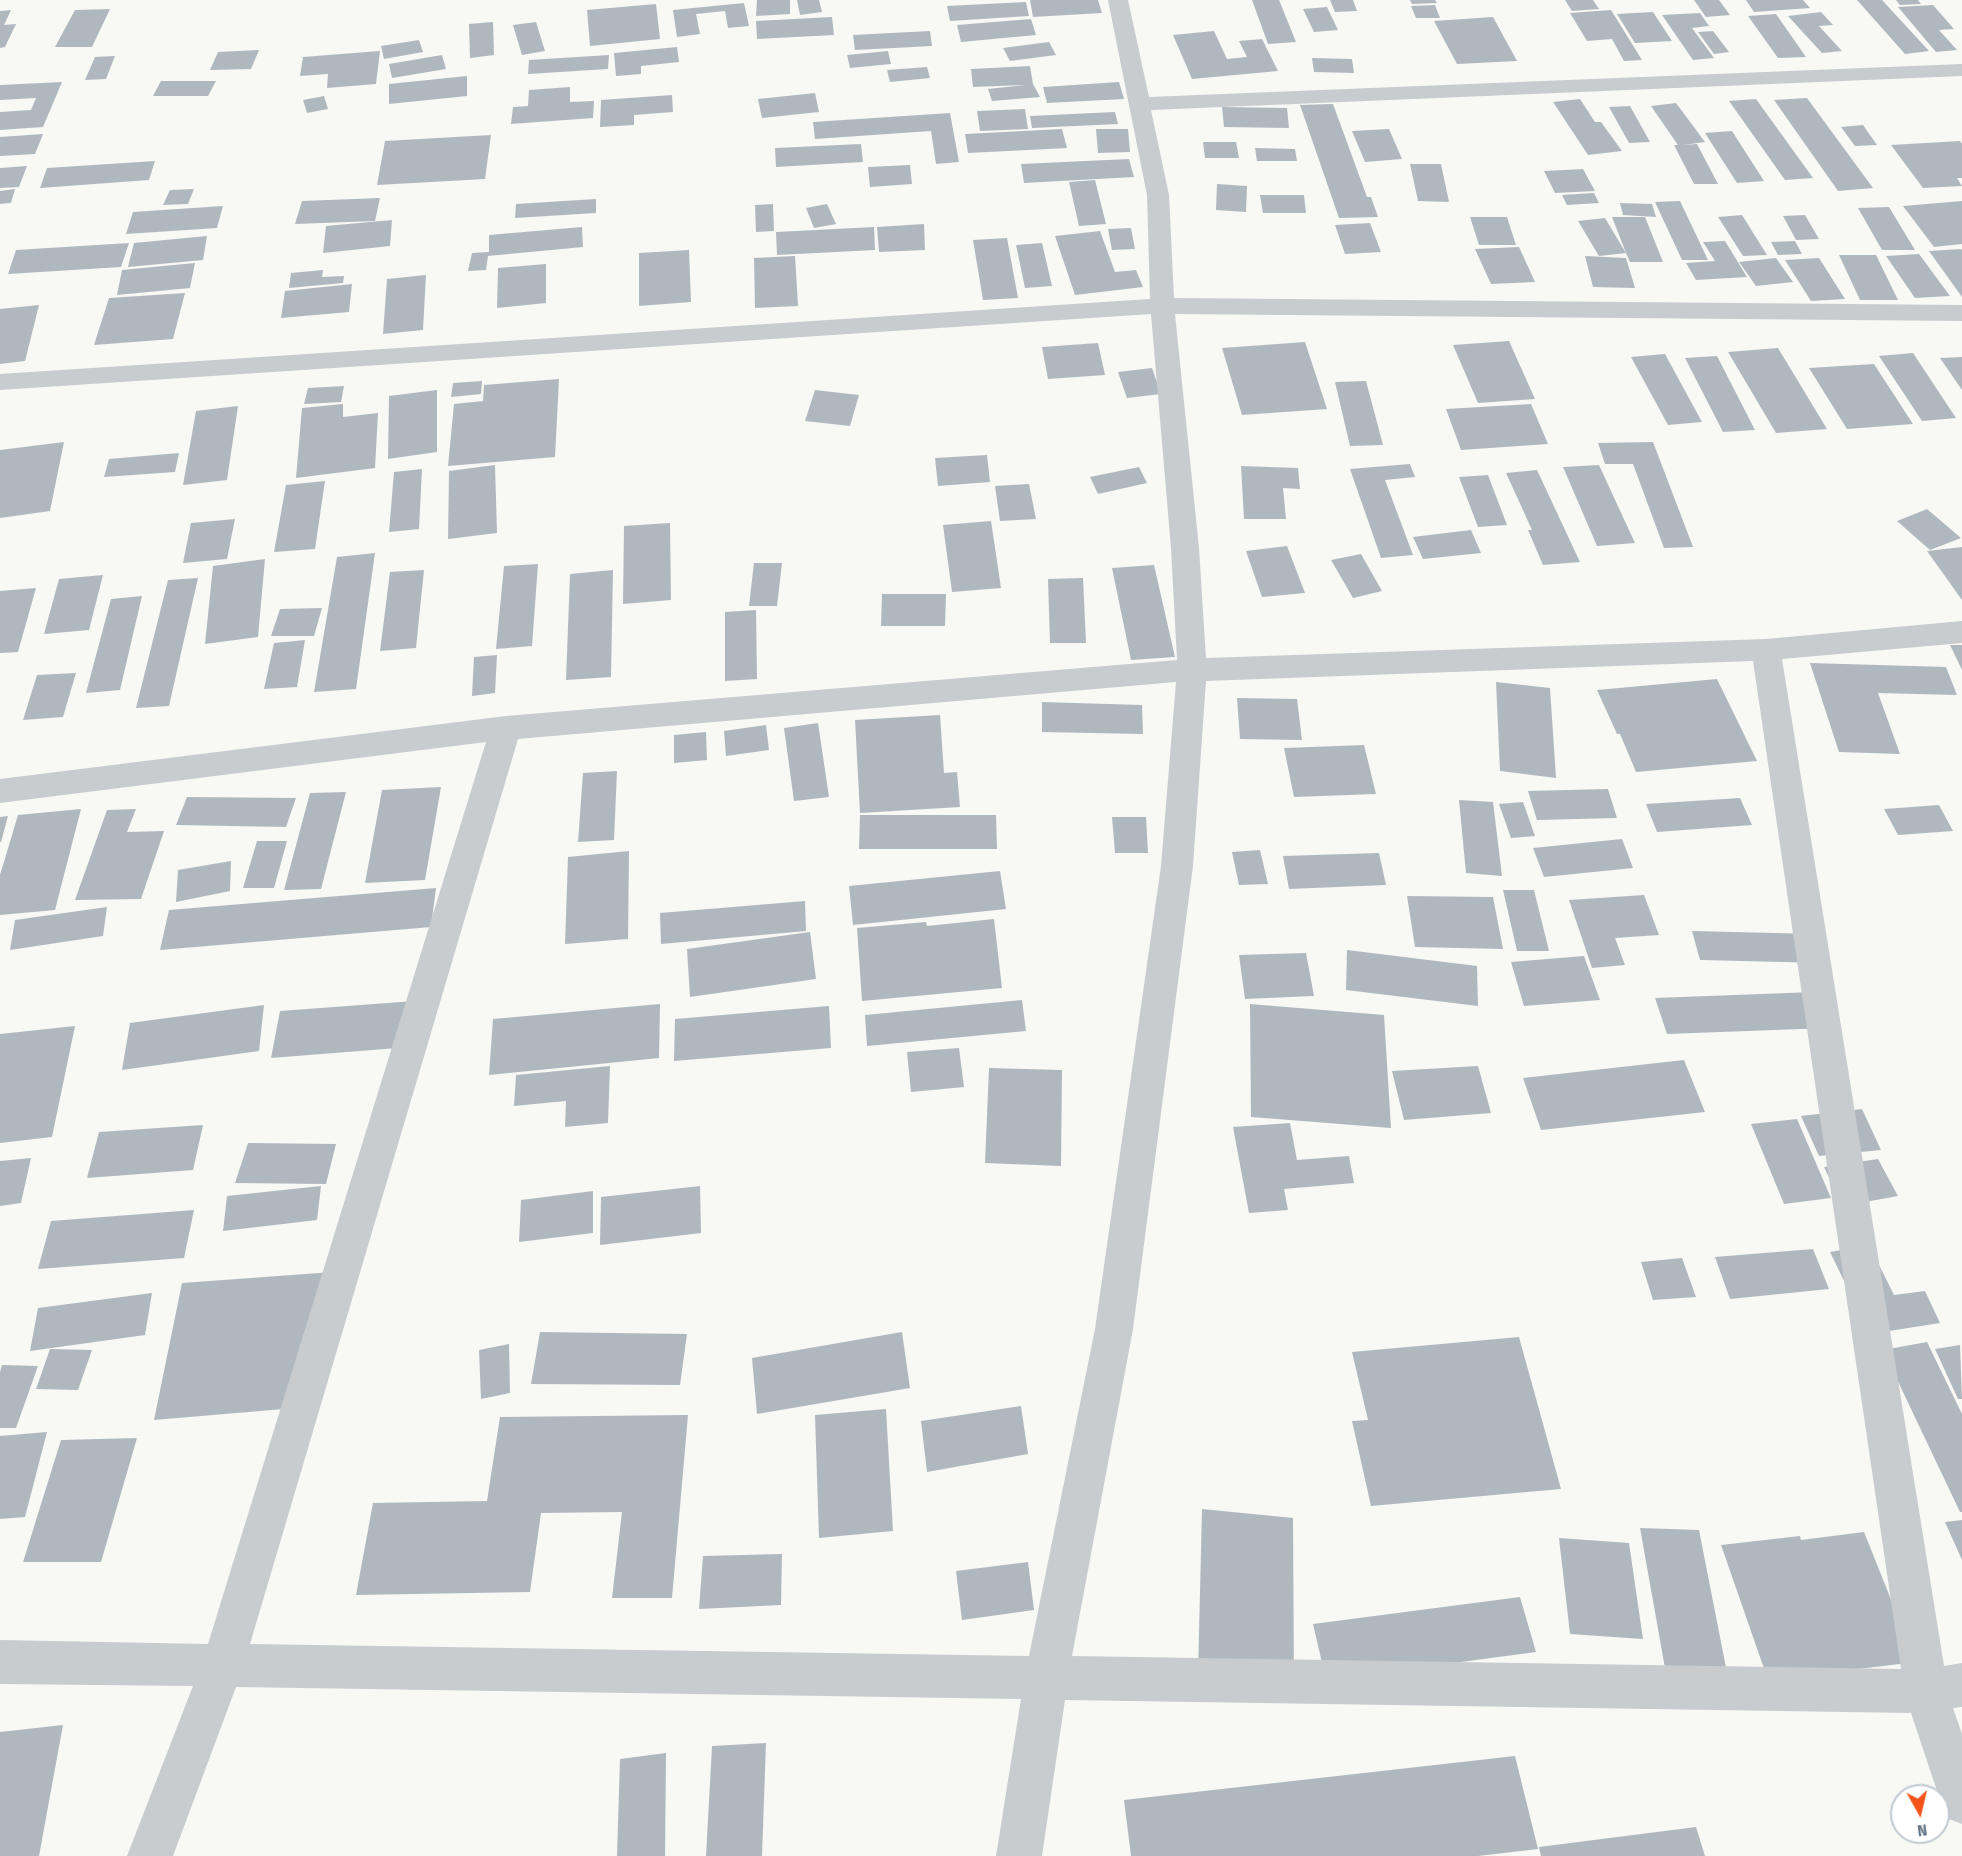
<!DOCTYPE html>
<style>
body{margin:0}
#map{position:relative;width:1962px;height:1856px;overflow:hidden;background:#f8f8f5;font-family:"Fira Sans Condensed",sans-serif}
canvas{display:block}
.north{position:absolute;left:1890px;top:1784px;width:60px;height:60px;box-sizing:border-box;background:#fff;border:2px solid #c1c9d0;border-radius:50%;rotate:172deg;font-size:16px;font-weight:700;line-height:24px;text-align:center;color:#647789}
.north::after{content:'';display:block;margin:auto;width:21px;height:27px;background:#f45419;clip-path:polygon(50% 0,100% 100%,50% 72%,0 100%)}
</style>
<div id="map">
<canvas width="1962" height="1856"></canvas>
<div class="north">N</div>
</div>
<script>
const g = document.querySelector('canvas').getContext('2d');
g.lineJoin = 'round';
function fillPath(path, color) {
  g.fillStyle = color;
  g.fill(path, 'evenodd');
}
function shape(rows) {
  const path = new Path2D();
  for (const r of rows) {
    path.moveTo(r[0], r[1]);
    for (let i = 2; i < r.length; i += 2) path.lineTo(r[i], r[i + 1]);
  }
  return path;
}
fillPath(shape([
 [757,0,790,0,790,14,756,16],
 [797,0,819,0,822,12,800,15],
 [1030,0,1098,0,1102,13,1033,17],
 [1252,0,1279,0,1296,42,1268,44],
 [1330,0,1353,0,1357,11,1335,12],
 [1410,0,1435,0,1437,3,1412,4],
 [1565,0,1593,0,1599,9,1572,11],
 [1694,0,1719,0,1730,15,1706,17],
 [1746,0,1803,0,1810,8,1754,12],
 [1857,0,1882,0,1929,51,1905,54],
 [1896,0,1918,0,1921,4,1900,5],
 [1026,2,1029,16,950,21,947,6],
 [744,3,749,26,728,28,725,11,696,14,700,34,677,37,673,10],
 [656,4,660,39,590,46,587,10],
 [1435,5,1440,18,1416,18,1411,6],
 [1933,5,1954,29,1939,30,1957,50,1936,52,1898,7],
 [1327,7,1338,30,1314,32,1303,9],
 [110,9,92,47,55,47,75,10],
 [11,10,4,25,16,24,5,47,0,48,0,11],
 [1611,10,1642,60,1624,61,1612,39,1587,41,1570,13],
 [1653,12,1672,41,1635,43,1617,14],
 [1821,12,1833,25,1819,26,1842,51,1822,53,1788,16],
 [1700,13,1709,26,1692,28,1714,58,1693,60,1662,15],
 [1776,14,1806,57,1778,58,1748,16],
 [832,17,834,35,757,39,756,21],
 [1493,17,1517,61,1457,64,1434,21],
 [1031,19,1036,35,961,42,957,25],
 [493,22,494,55,470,58,469,24],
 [536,22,545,51,522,55,513,25],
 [930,31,932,46,855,50,853,35],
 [1214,31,1227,59,1247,57,1239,41,1262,39,1278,71,1192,79,1173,35],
 [1713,31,1729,52,1714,54,1698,32],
 [419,40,423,52,384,59,381,46],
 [1049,42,1056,55,1010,61,1003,48],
 [677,47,679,62,641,66,641,74,616,76,614,53],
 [259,50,251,69,210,70,218,52],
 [380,51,376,84,327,88,328,74,300,76,303,57],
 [888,51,891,64,850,68,847,55],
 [442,55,446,69,392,78,389,64],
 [609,55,608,69,528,74,529,60],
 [115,56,106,79,85,80,95,57],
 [1312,58,1352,59,1354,73,1314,72],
 [1030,66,1033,84,1040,97,992,101,988,89,1025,85,973,87,971,69],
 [927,67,930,78,890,82,887,70],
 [467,76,467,96,389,104,389,84],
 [161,81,216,81,208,96,153,96],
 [62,82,43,127,0,130,0,112,31,110,36,98,0,100,0,85],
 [1119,82,1124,99,1047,103,1043,87],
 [570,87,570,102,594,101,593,118,511,124,513,107,528,106,529,90],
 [815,93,819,112,762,118,758,99],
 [672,95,673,112,634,115,634,125,600,127,601,100],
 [324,96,328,109,307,113,303,100],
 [1807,98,1873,188,1838,191,1774,100],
 [1580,99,1595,122,1601,122,1622,151,1588,155,1553,102],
 [1756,99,1813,178,1785,180,1729,101],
 [1676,103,1705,142,1683,145,1697,144,1718,184,1694,184,1674,145,1678,145,1651,106],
 [1333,104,1367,197,1371,197,1378,217,1339,218,1300,105],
 [1630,106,1650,142,1629,143,1609,107],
 [1222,107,1287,108,1289,128,1224,127],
 [1025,109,1028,129,980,131,977,111],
 [1115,112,1118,124,1032,128,1030,116],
 [950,113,959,162,936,164,931,131,815,139,813,122],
 [1863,125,1877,145,1855,146,1841,127],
 [1062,129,1067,148,968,153,965,134],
 [1096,129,1128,129,1130,152,1098,153],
 [1389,129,1402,159,1365,162,1352,131],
 [1732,131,1764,181,1737,183,1705,133],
 [43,134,35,154,0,156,0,137],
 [491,135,485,179,377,185,385,141],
 [1960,141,1962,144,1962,178,1957,178,1962,186,1923,188,1891,145],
 [1203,142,1236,142,1239,158,1205,158],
 [861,144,863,162,776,167,775,148],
 [1255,148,1295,149,1297,161,1257,161],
 [1129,159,1134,177,1024,183,1021,164],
 [155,161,149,180,40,188,47,168],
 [1410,164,1441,164,1449,202,1418,201],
 [910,165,912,184,870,187,868,167],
 [27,166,19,187,0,188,0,168],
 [1583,169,1595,191,1555,193,1544,171],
 [1095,180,1106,224,1079,226,1069,182],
 [1217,184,1247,186,1246,212,1216,210],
 [15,189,11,203,0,204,0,191],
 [194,189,188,204,163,205,170,190],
 [1594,193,1599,203,1567,205,1562,195],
 [1260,195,1304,195,1306,213,1263,213],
 [380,198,375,221,295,224,302,201],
 [596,199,596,213,515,218,516,204],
 [1680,201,1708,260,1682,260,1655,202],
 [1962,201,1962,244,1934,247,1903,206],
 [1620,203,1652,204,1656,217,1623,215],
 [773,204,774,231,756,232,755,205],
 [827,204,836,224,814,228,806,208],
 [223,206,217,228,126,234,133,212],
 [1889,207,1915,250,1882,250,1858,208],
 [1742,215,1767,255,1743,256,1718,217],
 [1805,215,1819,239,1796,240,1783,216],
 [1470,217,1507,217,1516,245,1479,245],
 [1612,217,1645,217,1663,262,1630,262,1626,253,1599,256,1578,221,1605,218,1626,253],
 [392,220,390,246,323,253,326,226],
 [1370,223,1381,252,1345,254,1335,225],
 [924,224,925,250,879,252,877,227],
 [582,227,583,247,488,256,486,270,468,271,472,253,489,252,489,235],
 [874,227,875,250,777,255,776,232],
 [1131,228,1135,249,1112,250,1108,229],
 [1100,231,1115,272,1136,270,1143,287,1075,295,1055,236],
 [207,236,203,260,128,267,134,243],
 [1007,238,1018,298,983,300,973,240],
 [1725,241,1747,277,1696,280,1686,263,1715,261,1703,242],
 [1795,241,1802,254,1778,255,1771,242],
 [129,243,121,267,8,274,16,250],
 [1042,243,1052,286,1025,288,1016,245],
 [1519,247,1535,282,1491,284,1475,249],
 [1961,249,1962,250,1962,297,1929,251],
 [689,250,691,302,639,306,639,253],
 [1919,254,1950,296,1915,298,1886,256],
 [1839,255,1876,255,1898,300,1860,300],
 [795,256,798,306,755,308,754,258],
 [1585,256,1626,258,1635,288,1593,287],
 [1776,258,1793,282,1756,286,1739,262],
 [1819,258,1845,299,1811,301,1785,260],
 [195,263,190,288,117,295,122,270],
 [546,264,546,303,497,308,498,268],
 [323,270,322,277,344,276,343,283,289,288,291,273],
 [426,275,423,330,383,334,387,279],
 [352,284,349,312,281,318,285,291],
 [185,293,173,339,94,345,109,298],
 [39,305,25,361,0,364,0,309],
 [1509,341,1535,399,1478,403,1453,345],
 [1305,342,1327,409,1242,415,1222,348],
 [1098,343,1105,375,1048,379,1042,347],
 [1778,348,1827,429,1776,433,1728,352],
 [1913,353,1956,418,1922,421,1879,356],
 [1665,354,1702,422,1668,425,1631,357],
 [1717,356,1755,430,1723,432,1685,358],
 [1962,357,1962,390,1940,358],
 [1874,364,1913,424,1847,429,1809,368],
 [1152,368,1161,394,1127,398,1118,372],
 [559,379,555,457,448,466,454,404,483,401,484,385],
 [482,381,481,394,451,397,453,383],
 [1366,381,1383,445,1350,446,1335,382],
 [344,386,341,402,304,404,308,388],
 [437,390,437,452,388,459,389,396],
 [815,390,859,395,850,426,805,421],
 [343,404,343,417,378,413,375,468,296,478,302,408],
 [1531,404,1548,444,1461,450,1446,409],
 [238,406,227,480,183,485,196,411],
 [64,442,50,511,0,518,0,450],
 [1653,442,1693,547,1664,548,1633,464,1605,464,1598,443],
 [179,453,175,472,104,477,109,459],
 [987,455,990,482,938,486,935,458],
 [1410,464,1415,477,1385,480,1413,555,1381,558,1350,469],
 [495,465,497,533,448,539,449,471],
 [1599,465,1635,543,1597,546,1563,467],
 [1241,466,1298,468,1300,489,1283,488,1286,519,1244,519],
 [1139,467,1147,483,1098,494,1090,477],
 [422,469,419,529,389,532,394,472],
 [1537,470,1580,562,1543,565,1528,530,1532,530,1506,473],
 [1488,475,1507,525,1478,527,1459,477],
 [325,481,315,549,274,552,286,485],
 [1029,484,1036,519,1000,521,995,486],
 [1927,509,1961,538,1930,550,1897,521],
 [235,519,227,559,183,563,191,523],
 [991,521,1001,588,952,592,943,525],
 [670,523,671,600,623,604,624,526],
 [1471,530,1481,553,1423,559,1413,537],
 [1287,546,1305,593,1262,597,1246,551],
 [1962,547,1962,600,1927,551],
 [375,553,356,689,314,692,337,557],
 [1361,554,1382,591,1353,598,1331,560],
 [265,559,258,637,205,644,213,566],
 [754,563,782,563,777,606,749,606],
 [538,564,532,646,496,649,504,566],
 [1154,565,1175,657,1131,660,1112,568],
 [424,570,416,648,380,651,390,572],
 [613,570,611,677,566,680,570,574],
 [103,575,89,630,44,634,59,579],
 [198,578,169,706,136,708,168,580],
 [1083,578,1086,643,1050,643,1048,579],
 [36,588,18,652,0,653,0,591],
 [882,594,946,594,945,626,881,626],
 [142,596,120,690,86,693,111,599],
 [322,608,314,636,271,636,280,609],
 [756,610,757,679,725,681,725,612],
 [305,640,297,687,264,689,274,643],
 [1950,645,1962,645,1962,670],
 [497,655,495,693,472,696,474,657],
 [1810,663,1946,667,1957,695,1878,693,1900,754,1839,752],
 [76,673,63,717,23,720,37,675],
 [1717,679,1757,761,1636,772,1620,734,1617,734,1597,690],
 [1496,682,1550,688,1556,778,1500,771],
 [1237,698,1297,699,1302,740,1240,739],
 [1042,702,1142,705,1143,734,1042,732],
 [940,715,944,773,957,772,960,807,860,813,855,720],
 [818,723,829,797,794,801,784,728],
 [766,725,769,750,726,756,724,731],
 [706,732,707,760,674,763,674,735],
 [1364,745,1376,794,1294,797,1284,748],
 [617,771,614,840,578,842,583,773],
 [441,787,425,880,365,883,382,790],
 [1608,789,1617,818,1537,820,1528,791],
 [346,792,321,889,284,890,310,793],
 [187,797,296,798,286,827,176,825],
 [1740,798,1752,825,1657,832,1646,804],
 [1459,800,1493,802,1502,876,1466,873],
 [1523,802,1535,836,1511,838,1499,804],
 [1939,805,1953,831,1898,835,1884,809],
 [81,809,55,910,0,915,0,875,18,815],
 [136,809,127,832,164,831,141,899,75,900,107,810],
 [860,815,996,815,997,849,859,849],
 [8,816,1,842,0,842,0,817],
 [1112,817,1146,817,1148,853,1115,853],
 [1622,839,1633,868,1544,877,1533,848],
 [257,841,287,841,274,888,243,888],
 [1260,850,1268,884,1239,885,1232,852],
 [629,851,628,939,565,944,568,857],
 [1379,853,1386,885,1289,889,1283,856],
 [231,861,230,891,176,902,178,870],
 [1000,871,1006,909,853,925,849,886],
 [436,888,431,927,160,950,169,910],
 [1503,890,1534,890,1549,951,1517,951],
 [1644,895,1659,935,1615,938,1625,965,1592,968,1569,900],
 [1407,896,1493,897,1503,949,1415,947],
 [805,901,806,931,661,944,660,913],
 [107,907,103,936,10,950,15,920],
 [994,919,1002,988,862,1001,857,928,926,922,927,926],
 [1692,931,1816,934,1825,963,1700,960],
 [810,932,816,979,690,997,687,949],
 [1347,950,1477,966,1478,1006,1346,990],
 [1306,953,1314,996,1245,999,1239,955],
 [1584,956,1600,1000,1524,1006,1511,962],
 [1814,992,1828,1028,1667,1034,1655,998],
 [428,1000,423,1046,271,1058,280,1011],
 [1022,1000,1026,1031,867,1046,865,1015],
 [660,1004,659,1058,489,1075,493,1019],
 [1250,1004,1384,1015,1391,1128,1251,1117],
 [264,1005,259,1051,122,1070,130,1023],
 [829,1006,831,1048,674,1061,675,1019],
 [75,1026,52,1137,0,1143,0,1034],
 [959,1048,964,1087,911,1092,907,1052],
 [1684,1060,1705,1112,1541,1130,1523,1078],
 [610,1066,608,1123,565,1127,566,1101,514,1106,516,1075],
 [1478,1066,1491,1113,1404,1120,1392,1071],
 [989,1068,1062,1070,1061,1166,985,1163],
 [1862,1109,1881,1150,1819,1156,1801,1116],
 [1797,1119,1831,1198,1784,1204,1751,1124],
 [1290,1123,1297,1160,1349,1156,1354,1183,1284,1189,1288,1210,1249,1213,1233,1127],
 [203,1125,193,1170,87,1178,99,1132],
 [248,1143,336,1144,326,1184,235,1183],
 [31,1158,21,1203,0,1206,0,1161],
 [1878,1159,1898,1196,1843,1206,1824,1167],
 [321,1186,317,1220,223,1231,227,1196],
 [700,1186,701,1233,600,1245,601,1197],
 [593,1191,593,1233,519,1242,521,1200],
 [194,1210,184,1258,38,1269,51,1221],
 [1869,1245,1894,1295,1925,1291,1940,1323,1870,1334,1830,1252],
 [1813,1249,1829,1289,1730,1299,1715,1257],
 [1682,1258,1696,1297,1653,1300,1641,1262],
 [333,1272,319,1406,154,1420,182,1283],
 [152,1293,145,1335,30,1351,38,1308],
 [540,1332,687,1334,680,1385,531,1384],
 [902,1332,910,1388,757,1414,752,1358],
 [1519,1337,1561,1489,1371,1506,1352,1421,1368,1420,1352,1352],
 [1927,1342,1962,1414,1962,1512,1960,1512,1883,1350],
 [509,1344,510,1393,481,1399,479,1350],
 [1960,1345,1962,1399,1958,1399,1935,1349],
 [50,1349,92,1350,78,1390,36,1389],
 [2,1365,38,1366,16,1428,0,1428,0,1372],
 [1021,1406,1028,1454,927,1472,921,1421],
 [886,1409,893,1531,819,1538,815,1415],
 [688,1415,672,1598,612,1598,622,1512,541,1513,530,1592,356,1595,373,1503,487,1501,500,1417],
 [47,1432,25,1517,0,1519,0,1436],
 [137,1438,101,1562,23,1562,61,1440],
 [1202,1509,1293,1518,1294,1687,1198,1675],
 [1962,1520,1962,1560,1945,1522],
 [1640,1528,1699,1530,1730,1688,1668,1685],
 [1864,1532,1916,1662,1768,1680,1721,1545,1800,1536,1801,1540],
 [1559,1538,1629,1543,1643,1639,1570,1634],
 [782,1554,781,1605,699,1609,703,1556],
 [1028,1562,1034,1610,962,1620,956,1571],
 [1520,1597,1536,1652,1326,1680,1313,1624],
 [63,1725,39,1856,0,1856,0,1732],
 [766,1743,762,1856,706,1856,712,1746],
 [666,1753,665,1856,617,1856,620,1759],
 [1515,1756,1538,1849,1478,1856,1131,1856,1124,1800],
 [1696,1827,1705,1856,1541,1856,1539,1847]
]), '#b0b8bf');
fillPath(shape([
 [1108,0,1128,0,1149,97,1962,64,1962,76,1151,110,1169,195,1174,298,1962,305,1962,321,1175,314,1199,548,1206,658,1766,639,1962,621,1962,643,1782,659,1944,1666,1962,1663,1962,1707,1953,1708,1962,1734,1962,1824,1946,1818,1911,1713,1065,1700,1042,1856,996,1856,1021,1699,236,1687,173,1856,127,1856,193,1686,0,1684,0,1640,208,1644,486,742,0,803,0,779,506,716,1177,660,1171,548,1151,314,0,390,0,374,1150,299,1147,195,1108,0],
 [1753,661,1901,1669,1072,1656,1133,1329,1193,866,1206,681,1753,661],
 [1176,682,1161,866,1095,1329,1029,1656,250,1644,518,739,1176,682]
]), '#c8cccf');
</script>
